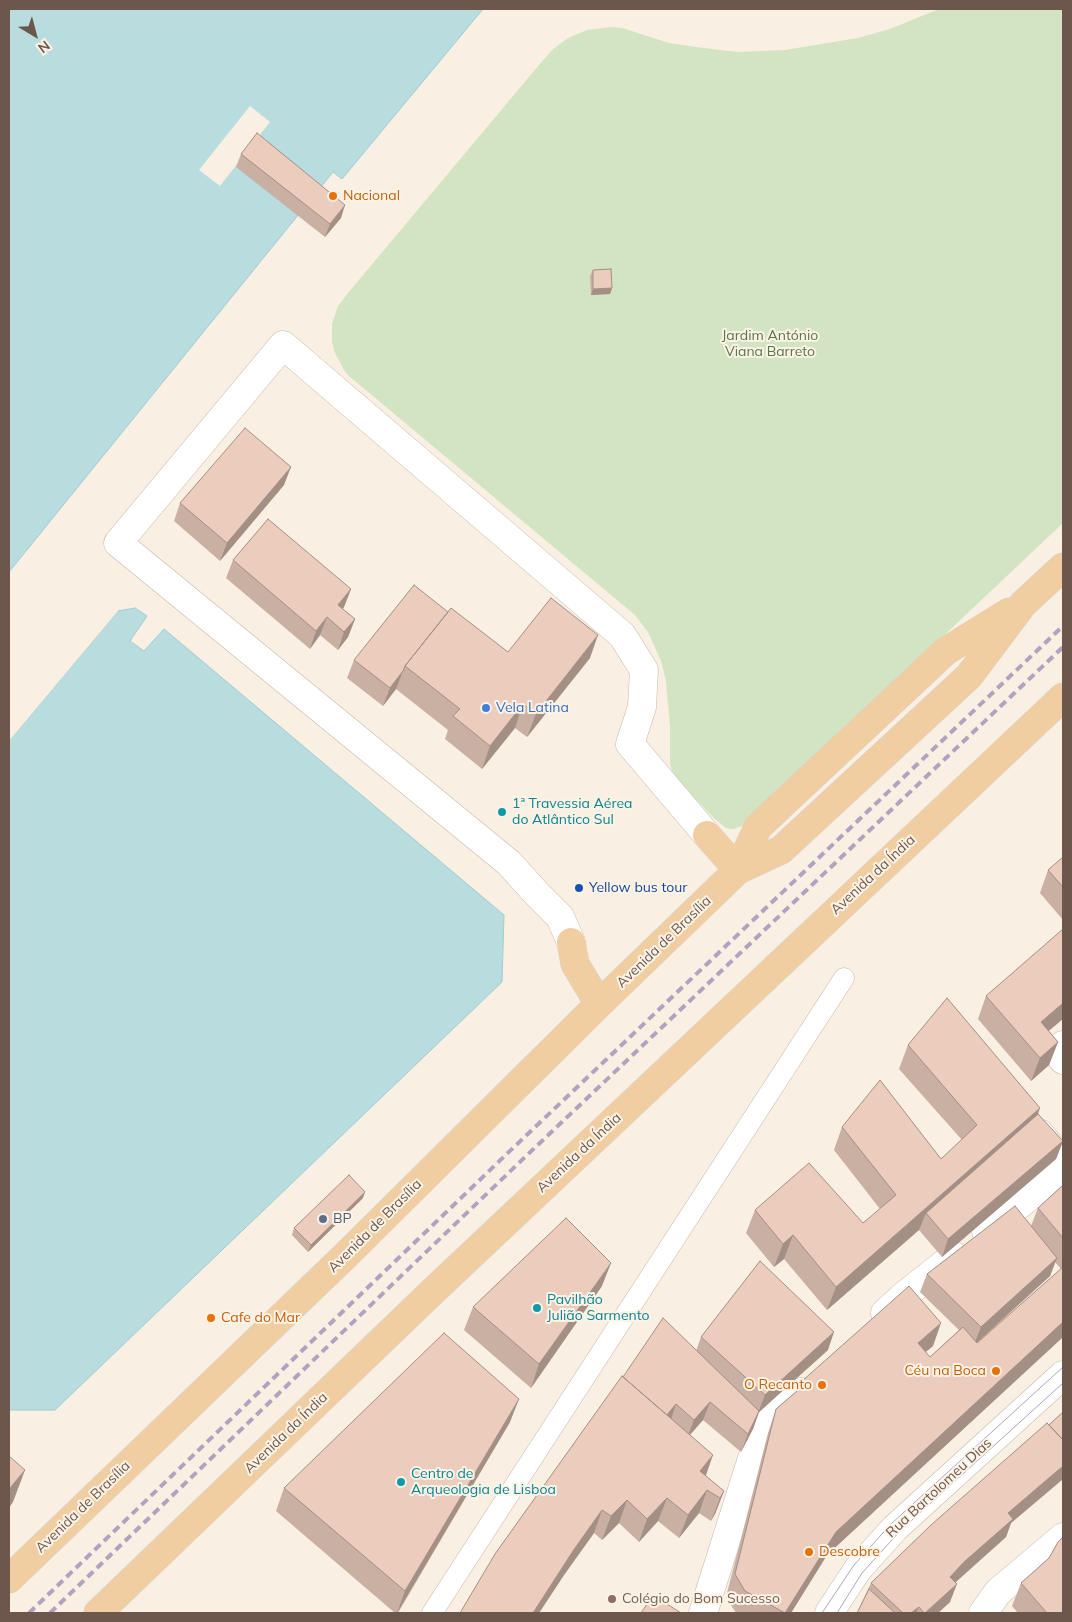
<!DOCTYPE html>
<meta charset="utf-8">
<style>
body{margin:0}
#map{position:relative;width:1072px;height:1622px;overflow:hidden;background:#f9efe2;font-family:Mulish,sans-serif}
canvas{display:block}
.frame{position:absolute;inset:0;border:10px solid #6d564b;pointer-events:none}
.north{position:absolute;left:10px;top:10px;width:50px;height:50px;-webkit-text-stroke:4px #fcf3e7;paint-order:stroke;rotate:143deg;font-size:14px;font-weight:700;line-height:20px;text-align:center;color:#6d564b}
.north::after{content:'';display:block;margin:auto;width:18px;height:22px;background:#6d564b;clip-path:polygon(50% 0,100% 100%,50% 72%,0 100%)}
</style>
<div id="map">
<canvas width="1072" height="1622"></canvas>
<div class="frame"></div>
<div class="north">N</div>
</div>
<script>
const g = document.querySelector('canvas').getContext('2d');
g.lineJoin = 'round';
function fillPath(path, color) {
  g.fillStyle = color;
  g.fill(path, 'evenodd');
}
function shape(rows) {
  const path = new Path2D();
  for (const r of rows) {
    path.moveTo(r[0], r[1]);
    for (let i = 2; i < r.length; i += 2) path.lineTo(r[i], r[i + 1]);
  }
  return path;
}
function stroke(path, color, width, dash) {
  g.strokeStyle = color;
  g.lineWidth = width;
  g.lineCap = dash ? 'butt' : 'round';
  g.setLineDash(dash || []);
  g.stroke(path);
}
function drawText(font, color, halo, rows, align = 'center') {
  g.font = font + ' Mulish,sans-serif';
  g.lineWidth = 4;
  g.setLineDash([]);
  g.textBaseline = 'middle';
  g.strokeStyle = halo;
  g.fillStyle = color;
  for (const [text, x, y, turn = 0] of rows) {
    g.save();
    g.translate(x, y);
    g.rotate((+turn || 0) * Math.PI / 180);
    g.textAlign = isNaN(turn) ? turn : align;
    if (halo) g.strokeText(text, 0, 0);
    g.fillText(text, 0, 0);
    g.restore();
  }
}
fillPath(shape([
 [939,9,1063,9,1063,523,742,826,733,829,726,828,714,818,681,784,672,771,670,763,670,726,666,681,661,661,648,632,635,615,349,376,344,370,335,353,332,342,332,324,338,306,348,293,539,65,552,50,568,38,587,30,611,27,622,28,669,43,696,47,737,52,785,50,858,38,890,29]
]), '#d2e4c2');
const water = shape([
 [9,9,483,9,342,179,333,172,9,572,9,9],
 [135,608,147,616,130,641,144,651,164,629,504,915,502,982,55,1410,9,1410,9,741,118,611,135,608]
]);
fillPath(water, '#b9dcdf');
stroke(water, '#a0cbd0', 1);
fillPath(shape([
 [250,106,270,122,220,186,199,170],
 [116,609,118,611,9,741,9,737]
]), '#f9efe2');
const pedestrian = shape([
 [1042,1130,1063,1155],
 [432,1613,844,978]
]);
const minor = shape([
 [571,942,560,917,537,894,509,863,118,543,283,345,622,635,644,670,642,707,630,744,707,835],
 [1063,1045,1056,1051,1063,1060],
 [986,1231,1063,1170],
 [885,1313,906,1294,954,1256],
 [703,1613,761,1430,801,1392],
 [983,1613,998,1592,1063,1537]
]);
const tertiary = shape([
 [829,1613,858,1569,895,1528,1063,1375]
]);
const primary = shape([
 [707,835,738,870],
 [738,870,758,827,946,651,1009,612],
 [571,942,575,964,599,1004],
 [9,1579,346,1255,599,1004,738,870,781,850,969,676,1023,604,1063,567],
 [98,1613,430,1294,1063,697]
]);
stroke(pedestrian, '#c8b6aa', 21);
stroke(minor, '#c8b6aa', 29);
stroke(tertiary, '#c8b6aa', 29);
stroke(primary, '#d6d0cd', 29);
stroke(pedestrian, '#fff', 20);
stroke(minor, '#fff', 28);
stroke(tertiary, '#fff', 28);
stroke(primary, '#f1cea1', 28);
stroke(shape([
 [822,1613,854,1565,891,1524,1063,1367],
 [837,1613,862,1573,900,1531,1063,1383]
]), '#b1a3c0', 1);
stroke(shape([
 [29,1613,513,1148,1063,626],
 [50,1613,524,1158,1063,647]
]), '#b1a3c0', 4, [8, 5]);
fillPath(shape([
 [241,154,341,218,325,237,236,167],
 [593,270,612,288,610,294,591,295,590,276],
 [284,485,220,561,174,521,180,503],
 [233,560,351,589,343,609,355,619,348,637,338,650,320,635,310,649,226,578],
 [448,612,508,652,590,658,527,737,515,728,482,769,445,739,448,730,396,689,383,706,347,678,354,660],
 [1063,857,1063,920,1040,893,1048,870],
 [986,996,1049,1031,1058,1042,1049,1065,1031,1081,978,1019],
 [908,1045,1038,1114,1063,1141,1056,1159,942,1257,919,1230,827,1310,784,1259,774,1267,746,1233,755,1210,863,1223,880,1209,834,1150,842,1127,941,1159,962,1140,899,1069],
 [1063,1185,1063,1337,827,1555,791,1613,736,1613,726,1597,768,1433,776,1409,798,1390,801,1382,933,1346,925,1352,930,1357,959,1330,920,1292,927,1274,1031,1226,1038,1208],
 [1055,1262,1061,1269,977,1343,1050,1276],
 [363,1198,308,1252,292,1235,294,1228],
 [602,1286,531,1388,464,1330,473,1307],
 [701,1337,828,1350,759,1412,753,1429,741,1452,703,1420,690,1435,706,1476,724,1491,715,1514,711,1521,699,1513,679,1538,658,1521,639,1542,619,1523,602,1540,594,1533,564,1575,539,1613,460,1613,623,1377,696,1351],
 [1063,1412,1063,1479,1011,1523,1006,1537,958,1580,955,1583,950,1602,938,1613,857,1613,871,1583],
 [510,1422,398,1613,395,1613,276,1511,284,1488],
 [1049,1558,1063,1613,1018,1613,1012,1606,1021,1583]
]), '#caafa3');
fillPath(shape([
 [345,205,341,218,325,237,330,224],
 [612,288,610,294,591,295,593,289],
 [291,467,284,485,220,561,227,543],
 [351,589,344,607,332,623,338,605],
 [327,617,320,635,310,649,316,631],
 [355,619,348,637,338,650,344,632],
 [598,635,590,658,527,737,536,714],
 [403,671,396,689,383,706,390,688],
 [523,704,515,728,482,769,490,746],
 [1063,1003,1063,1019,1032,1045,1041,1022],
 [1058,1042,1049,1065,1031,1081,1040,1058],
 [1040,1108,1032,1132,926,1213,919,1230,827,1310,836,1287],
 [1063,1141,1056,1159,942,1257,948,1239],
 [365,1192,363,1198,308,1252,311,1245],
 [793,1235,784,1259,774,1267,783,1244],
 [1057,1258,1050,1276,974,1345,981,1327],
 [611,1263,602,1286,531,1388,539,1364],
 [1063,1322,1063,1337,827,1555,791,1613,785,1613,836,1532],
 [941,1323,933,1346,909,1366,918,1343],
 [834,1332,828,1350,759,1412,753,1429,741,1452,748,1434,758,1413,765,1395],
 [519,1399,510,1422,397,1613,405,1591],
 [710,1402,703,1420,687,1438,694,1420],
 [676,1404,670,1422,663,1419],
 [713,1455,705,1478,700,1471],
 [1063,1466,1063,1479,1011,1523,1006,1537,958,1580,944,1595,950,1577,1008,1513],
 [25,1470,13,1502,9,1508,9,1489],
 [707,1490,699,1513,679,1538,688,1515],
 [724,1491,715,1514,711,1521,720,1498],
 [667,1498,658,1521,639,1542,647,1519],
 [627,1500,619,1523,602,1540,611,1516],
 [602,1510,594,1533,564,1575,539,1613,533,1613,573,1551],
 [957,1584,950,1602,938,1613,925,1613],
 [919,1607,916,1613,911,1613]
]), '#a48f84');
const building = shape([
 [257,133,345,205,330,224,241,154,257,133],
 [611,269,612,288,593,289,593,270,611,269],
 [245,428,291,467,227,543,180,503,245,428],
 [268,519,351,589,338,605,355,619,344,632,327,617,316,631,233,560,268,519],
 [414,585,448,612,405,666,403,671,390,688,354,660,414,585],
 [551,598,598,635,536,714,523,704,490,746,453,716,460,709,405,666,451,608,508,652,551,598],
 [1063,857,1063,887,1048,870,1063,857],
 [1063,929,1063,1003,1041,1022,1058,1042,1040,1058,986,996,1063,929],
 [947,998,1040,1108,836,1287,793,1235,783,1244,755,1210,809,1163,863,1223,896,1195,842,1127,880,1080,941,1159,977,1125,908,1045,947,998],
 [1038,1114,1063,1141,948,1239,926,1213,1038,1114],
 [349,1175,365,1192,311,1245,294,1228,349,1175],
 [1063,1185,1063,1238,1038,1208,1063,1185],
 [1015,1206,1057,1258,981,1327,927,1274,1015,1206],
 [566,1218,611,1263,539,1364,473,1307,566,1218],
 [760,1261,834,1332,765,1395,701,1337,760,1261],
 [1063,1267,1063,1322,836,1532,785,1613,745,1591,735,1574,776,1409,804,1385,801,1382,909,1286,941,1323,918,1343,930,1357,963,1327,977,1343,1063,1267],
 [663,1318,759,1411,748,1434,710,1402,694,1420,676,1404,667,1415,623,1377,663,1318],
 [444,1333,519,1399,405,1591,284,1488,444,1333],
 [622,1376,713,1455,700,1471,724,1491,720,1498,707,1490,688,1515,667,1498,647,1519,627,1500,611,1516,602,1510,573,1551,533,1613,460,1613,495,1554,622,1376],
 [1063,1412,1063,1440,1049,1425,1063,1412],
 [1047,1423,1063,1440,1063,1466,1008,1513,1013,1519,964,1562,950,1577,957,1584,925,1613,924,1613,919,1607,911,1613,903,1613,871,1583,931,1525,1047,1423],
 [9,1456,25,1470,9,1489,9,1456],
 [1063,1537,1063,1613,1047,1613,1021,1583,1049,1558,1058,1542,1063,1537],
 [869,1589,895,1613,857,1613,869,1589],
 [653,1595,681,1613,641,1613,653,1595]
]);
fillPath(building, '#ebccbd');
stroke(building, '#a48f84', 1);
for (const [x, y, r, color] of [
 [333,196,5,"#e8710a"],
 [486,708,5,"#3f7fe0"],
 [502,812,5,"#0f9aa8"],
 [579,888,5,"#1a4fb4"],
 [323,1219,5,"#5c6f8a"],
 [537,1308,5,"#0f9aa8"],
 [211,1318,5,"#e8710a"],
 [996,1371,5,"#e8710a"],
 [822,1385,5,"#e8710a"],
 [401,1482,5,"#0f9aa8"],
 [809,1552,5,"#e8710a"],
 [612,1599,5,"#8d6e63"]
]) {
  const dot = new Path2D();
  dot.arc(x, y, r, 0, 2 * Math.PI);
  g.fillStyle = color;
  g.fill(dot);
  stroke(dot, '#fcf3e7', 2);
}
drawText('14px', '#c56008', '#fcf3e7', [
 ["Nacional",343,196],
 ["Cafe do Mar",221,1318],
 ["Céu na Boca",986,1371,"right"],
 ["O Recanto",812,1385,"right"],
 ["Descobre",819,1552]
], 'left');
drawText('14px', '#587748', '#fcf3e7', [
 ["Jardim António",770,336],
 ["Viana Barreto",770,352]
]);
drawText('14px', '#366cbe', '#fcf3e7', [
 ["Vela Latina",496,708]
], 'left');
drawText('14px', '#0d838f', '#fcf3e7', [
 ["1ª Travessia Aérea",512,804],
 ["do Atlântico Sul",512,820],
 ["Pavilhão",547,1300],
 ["Julião Sarmento",547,1316],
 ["Centro de",411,1474],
 ["Arqueologia de Lisboa",411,1490]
], 'left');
drawText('14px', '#6d564b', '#fcf3e7', [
 ["Avenida da Índia",873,875,-43],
 ["Avenida de Brasília",664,942,-44],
 ["Avenida da Índia",579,1153,-43],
 ["Avenida de Brasília",375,1226,-45],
 ["Avenida da Índia",286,1433,-44],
 ["Rua Bartolomeu Dias",939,1488,-43],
 ["Avenida de Brasília",83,1507,-44]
]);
drawText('14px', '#164399', '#fcf3e7', [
 ["Yellow bus tour",589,888]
], 'left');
drawText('14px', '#4e5e75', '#fcf3e7', [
 ["BP",333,1219]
], 'left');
drawText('14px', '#785e54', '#fcf3e7', [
 ["Colégio do Bom Sucesso",622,1599]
], 'left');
</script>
